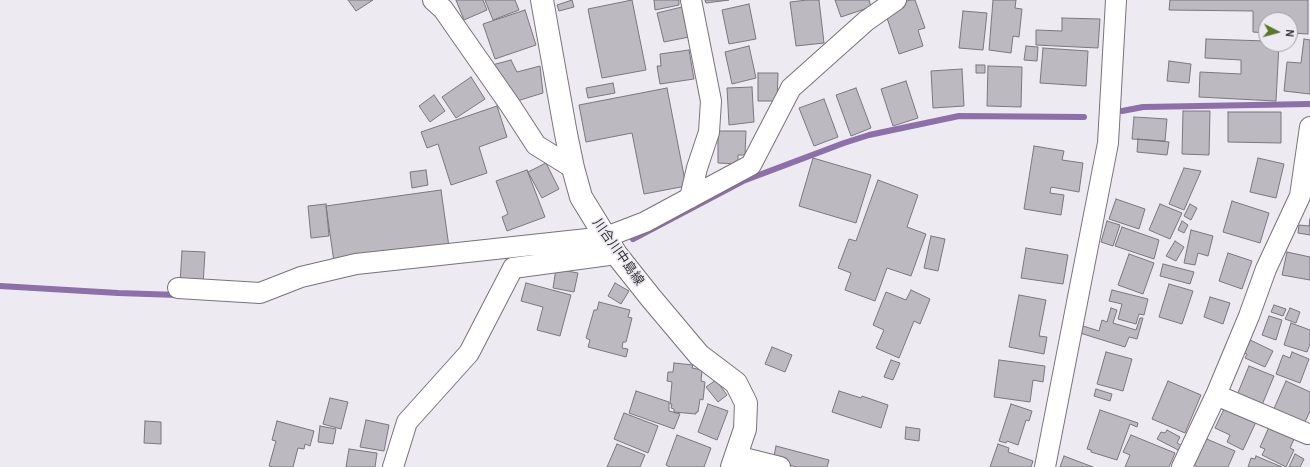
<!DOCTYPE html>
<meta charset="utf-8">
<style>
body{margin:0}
#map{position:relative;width:1310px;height:467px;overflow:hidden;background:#eeeaf2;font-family:Karla,sans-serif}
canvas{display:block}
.north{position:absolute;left:1258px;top:12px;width:40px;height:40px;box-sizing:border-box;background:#eeeaf2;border:1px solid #a29fa5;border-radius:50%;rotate:96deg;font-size:11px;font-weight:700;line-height:16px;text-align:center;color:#2f2e31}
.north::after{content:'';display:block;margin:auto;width:14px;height:18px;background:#5b772b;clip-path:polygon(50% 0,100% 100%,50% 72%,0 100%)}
</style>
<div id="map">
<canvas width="1310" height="467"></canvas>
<div class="north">N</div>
</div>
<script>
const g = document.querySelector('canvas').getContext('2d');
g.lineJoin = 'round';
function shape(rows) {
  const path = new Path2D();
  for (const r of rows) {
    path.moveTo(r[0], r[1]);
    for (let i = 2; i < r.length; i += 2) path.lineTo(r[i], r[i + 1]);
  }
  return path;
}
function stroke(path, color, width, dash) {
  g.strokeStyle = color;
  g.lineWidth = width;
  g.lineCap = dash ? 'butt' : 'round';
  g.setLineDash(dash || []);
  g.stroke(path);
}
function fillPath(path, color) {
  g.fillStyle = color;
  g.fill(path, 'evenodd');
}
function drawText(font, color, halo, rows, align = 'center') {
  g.font = font + ' Karla,"Noto Sans JP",sans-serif';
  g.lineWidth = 3.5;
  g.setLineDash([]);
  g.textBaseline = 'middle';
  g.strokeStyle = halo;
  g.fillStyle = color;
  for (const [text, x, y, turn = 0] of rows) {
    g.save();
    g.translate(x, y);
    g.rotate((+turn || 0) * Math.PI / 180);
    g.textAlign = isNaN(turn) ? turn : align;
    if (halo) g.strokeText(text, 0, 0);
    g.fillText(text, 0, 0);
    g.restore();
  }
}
stroke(shape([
 [1122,111,1143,107,1310,104],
 [633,239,743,181,844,143,869,135,959,116,1084,117],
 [508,257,537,255],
 [0,286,118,293,178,295]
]), '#8d6fa9', 6);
const building = shape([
 [348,0,373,0,356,11,348,0],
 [456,0,483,0,487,10,464,20,456,0],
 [485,0,515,0,519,10,493,20,485,0],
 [572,0,574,7,559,11,557,5,572,0],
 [632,0,646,70,602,78,588,9,632,0],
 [654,0,679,0,679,5,655,10,654,0],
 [705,0,729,0,706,3,705,0],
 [807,0,819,0,824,43,796,46,790,2,807,0],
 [835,0,869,0,871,7,841,17,835,0],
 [910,0,915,0,925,28,918,30,923,46,899,54,884,9,910,0],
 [993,0,1016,0,1015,8,1022,9,1019,37,1013,36,1011,53,989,50,993,0],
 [1170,0,1308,0,1308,34,1290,33,1290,20,1266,20,1266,33,1253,32,1253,11,1169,10,1170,0],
 [749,4,756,39,729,44,722,10,749,4],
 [682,7,689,37,664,42,657,13,682,7],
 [525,10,536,45,495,59,483,24,525,10],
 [963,11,987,13,983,50,959,48,963,11],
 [1062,18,1100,19,1098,48,1036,45,1036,30,1062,31,1062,18],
 [1206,39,1266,41,1266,44,1279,44,1276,101,1199,97,1200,72,1241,74,1241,60,1205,58,1206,39],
 [1304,39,1310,40,1310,94,1284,91,1287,62,1301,63,1304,39],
 [749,46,756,78,732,84,725,52,749,46],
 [1026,46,1038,47,1037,61,1024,60,1026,46],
 [1043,48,1088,51,1086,86,1040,83,1043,48],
 [689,50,694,79,660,84,657,66,661,66,660,54,689,50],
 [511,60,517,72,540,66,543,93,517,101,492,65,511,60],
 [1169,61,1191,64,1189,83,1167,81,1169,61],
 [976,65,985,65,985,73,976,73,976,65],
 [988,66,1022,67,1021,107,987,106,988,66],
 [962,69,964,106,933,108,931,71,962,69],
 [758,73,778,73,777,101,758,101,758,73],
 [471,77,485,99,456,118,442,97,471,77],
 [906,81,918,118,893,126,881,89,906,81],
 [613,83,615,93,588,98,586,88,613,83],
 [752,87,754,122,729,125,727,88,752,87],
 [667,88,686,186,644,194,632,133,586,142,579,105,667,88],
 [856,88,871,128,851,136,836,95,856,88],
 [434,95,445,111,430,122,419,106,434,95],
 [824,99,838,137,814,146,799,108,824,99],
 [497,106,507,137,479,147,487,173,451,185,438,144,427,148,421,132,497,106],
 [1183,111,1210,111,1209,155,1182,154,1183,111],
 [1228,112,1281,112,1281,143,1228,142,1228,112],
 [1134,117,1167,119,1165,141,1132,139,1134,117],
 [718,131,746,131,745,155,738,155,738,164,718,163,718,131],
 [1138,139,1169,142,1167,155,1137,152,1138,139],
 [1034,146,1064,151,1062,160,1083,163,1079,192,1051,187,1050,193,1064,195,1061,215,1024,209,1034,146],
 [813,158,871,175,856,223,799,206,813,158],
 [1258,158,1284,164,1276,198,1250,192,1258,158],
 [546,163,559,189,542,198,528,172,546,163],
 [1184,168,1201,171,1184,210,1169,204,1184,168],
 [426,170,428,185,412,188,410,172,426,170],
 [527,170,545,217,507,231,502,217,508,214,496,181,527,170],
 [878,180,918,195,907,227,926,234,911,276,887,268,875,301,845,290,851,273,838,268,849,239,856,241,878,180],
 [441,190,449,247,334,262,326,206,441,190],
 [1116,199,1145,209,1139,229,1109,219,1116,199],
 [1232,201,1269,213,1260,243,1223,232,1232,201],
 [326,204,329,236,311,238,308,206,326,204],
 [1160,204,1182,213,1170,239,1149,230,1160,204],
 [1190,204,1197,208,1191,220,1184,216,1190,204],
 [1310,219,1310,235,1298,233,1299,225,1309,226,1310,219],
 [1107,221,1120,225,1113,246,1101,242,1107,221],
 [1182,221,1188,225,1184,233,1178,230,1182,221],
 [1122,227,1159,240,1154,259,1115,246,1122,227],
 [1191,230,1213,236,1208,256,1198,253,1195,265,1184,263,1191,230],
 [931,236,945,239,938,271,924,268,931,236],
 [1175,241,1184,247,1176,261,1166,256,1175,241],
 [1026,248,1068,255,1063,284,1021,278,1026,248],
 [182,251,205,252,203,285,180,283,182,251],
 [1287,252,1310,257,1310,280,1282,275,1287,252],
 [1228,253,1252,261,1242,289,1219,281,1228,253],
 [1129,254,1154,263,1143,294,1118,285,1129,254],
 [1163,264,1194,272,1190,284,1160,276,1163,264],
 [556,269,578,273,574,292,553,288,556,269],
 [526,283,571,295,560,336,537,330,543,307,521,301,526,283],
 [615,283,629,291,621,304,608,296,615,283],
 [1169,284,1193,291,1182,324,1159,317,1169,284],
 [911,290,930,299,920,324,914,321,899,358,876,348,884,330,873,325,886,292,906,300,911,290],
 [1112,290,1148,299,1144,315,1139,314,1136,324,1118,319,1122,304,1109,301,1112,290],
 [1019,295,1046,300,1039,336,1047,337,1044,354,1009,347,1019,295],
 [1210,297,1230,303,1223,324,1204,317,1210,297],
 [599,302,630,310,628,317,632,318,626,342,623,342,622,348,628,349,626,357,588,347,590,340,586,338,594,310,597,310,599,302],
 [1274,305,1286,309,1283,316,1271,312,1274,305],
 [1111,308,1117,310,1113,323,1136,330,1140,318,1143,318,1137,339,1129,337,1125,347,1080,333,1083,326,1099,331,1102,320,1107,322,1111,308],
 [1290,308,1300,312,1296,323,1285,319,1290,308],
 [1269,316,1282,320,1276,340,1262,335,1269,316],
 [1291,323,1310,330,1310,344,1307,352,1284,345,1291,323],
 [1244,337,1273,351,1265,367,1245,358,1247,354,1238,350,1244,337],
 [772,347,792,355,785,372,765,364,772,347],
 [1106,352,1132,359,1123,391,1097,384,1106,352],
 [1292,352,1309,359,1300,383,1276,374,1283,355,1290,358,1292,352],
 [891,360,900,363,893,380,884,377,891,360],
 [999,360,1045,366,1043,382,1033,380,1030,402,994,397,999,360],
 [674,363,693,365,692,368,702,370,701,381,705,382,703,400,700,399,698,412,696,412,696,414,674,412,674,409,671,408,672,404,670,404,672,382,667,381,668,372,673,372,674,363],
 [1249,366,1274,376,1262,405,1237,395,1249,366],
 [716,380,727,395,718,402,706,387,716,380],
 [1168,381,1201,395,1185,433,1152,419,1168,381],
 [1286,381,1310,392,1310,411,1305,422,1273,411,1286,381],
 [1096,389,1112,394,1110,401,1094,396,1096,389],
 [636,391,669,402,669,411,680,414,674,429,629,413,636,391],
 [839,391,861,398,862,396,888,405,881,428,832,412,839,391],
 [330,398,348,402,341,429,323,424,330,398],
 [708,404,728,411,717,440,698,432,708,404],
 [1011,404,1032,411,1029,421,1026,420,1018,445,1007,441,1006,443,999,441,1011,404],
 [1225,407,1256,422,1243,450,1227,442,1230,435,1215,428,1225,407],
 [1100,410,1138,423,1137,427,1130,424,1117,460,1091,452,1091,450,1087,449,1100,410],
 [624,413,658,426,648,453,614,439,624,413],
 [366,420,389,425,384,451,360,447,366,420],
 [145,421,161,422,161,444,144,443,145,421],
 [277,421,314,431,310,446,305,444,304,449,298,448,293,467,273,467,269,466,276,441,272,440,277,421],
 [1270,425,1295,437,1290,448,1294,450,1286,467,1262,455,1265,449,1260,447,1270,425],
 [320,426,336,429,333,444,318,442,320,426],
 [906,427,920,429,919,441,905,439,906,427],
 [1167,430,1180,437,1177,443,1183,446,1180,451,1157,439,1161,432,1165,433,1167,430],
 [677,435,711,448,704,467,670,467,666,465,677,435],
 [1131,435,1175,453,1169,467,1125,467,1130,455,1123,452,1131,435],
 [1202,437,1235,451,1228,467,1198,467,1191,464,1202,437],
 [617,444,645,455,640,467,607,467,617,444],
 [998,444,1009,448,1008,452,1033,461,1031,467,990,467,998,444],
 [776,446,829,460,827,467,797,467,773,461,776,446],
 [349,449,377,453,375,467,346,467,349,449],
 [1295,454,1304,459,1300,467,1289,467,1295,454],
 [1064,456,1093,467,1060,467,1064,456],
 [1256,456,1282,467,1248,467,1251,458,1255,459,1256,456]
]);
fillPath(building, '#bcb9c0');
stroke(building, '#7a777e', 1);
const minor = shape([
 [433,0,443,9,510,105,536,145,573,168],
 [690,198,697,168,709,132,711,101,691,0],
 [178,288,260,293,301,277,356,264,606,237,645,222,751,165,791,88,866,21,896,0],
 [1216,395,1308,434],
 [736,456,780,467],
 [393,467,407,422,469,353,513,268,616,254],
 [1045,467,1108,143,1116,0],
 [1182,467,1216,395,1249,316,1266,269,1300,196,1310,127]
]);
const major = shape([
 [542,0,566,134,573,168,581,197,616,254,651,298,699,355,736,383,746,403,745,429,732,467]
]);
stroke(minor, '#77737a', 22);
stroke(major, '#77737a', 24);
stroke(minor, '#fff', 20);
stroke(major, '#fff', 22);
drawText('13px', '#2f2e31', '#eeeaf2', [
 ["川合川中島線",618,252,55]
]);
</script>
